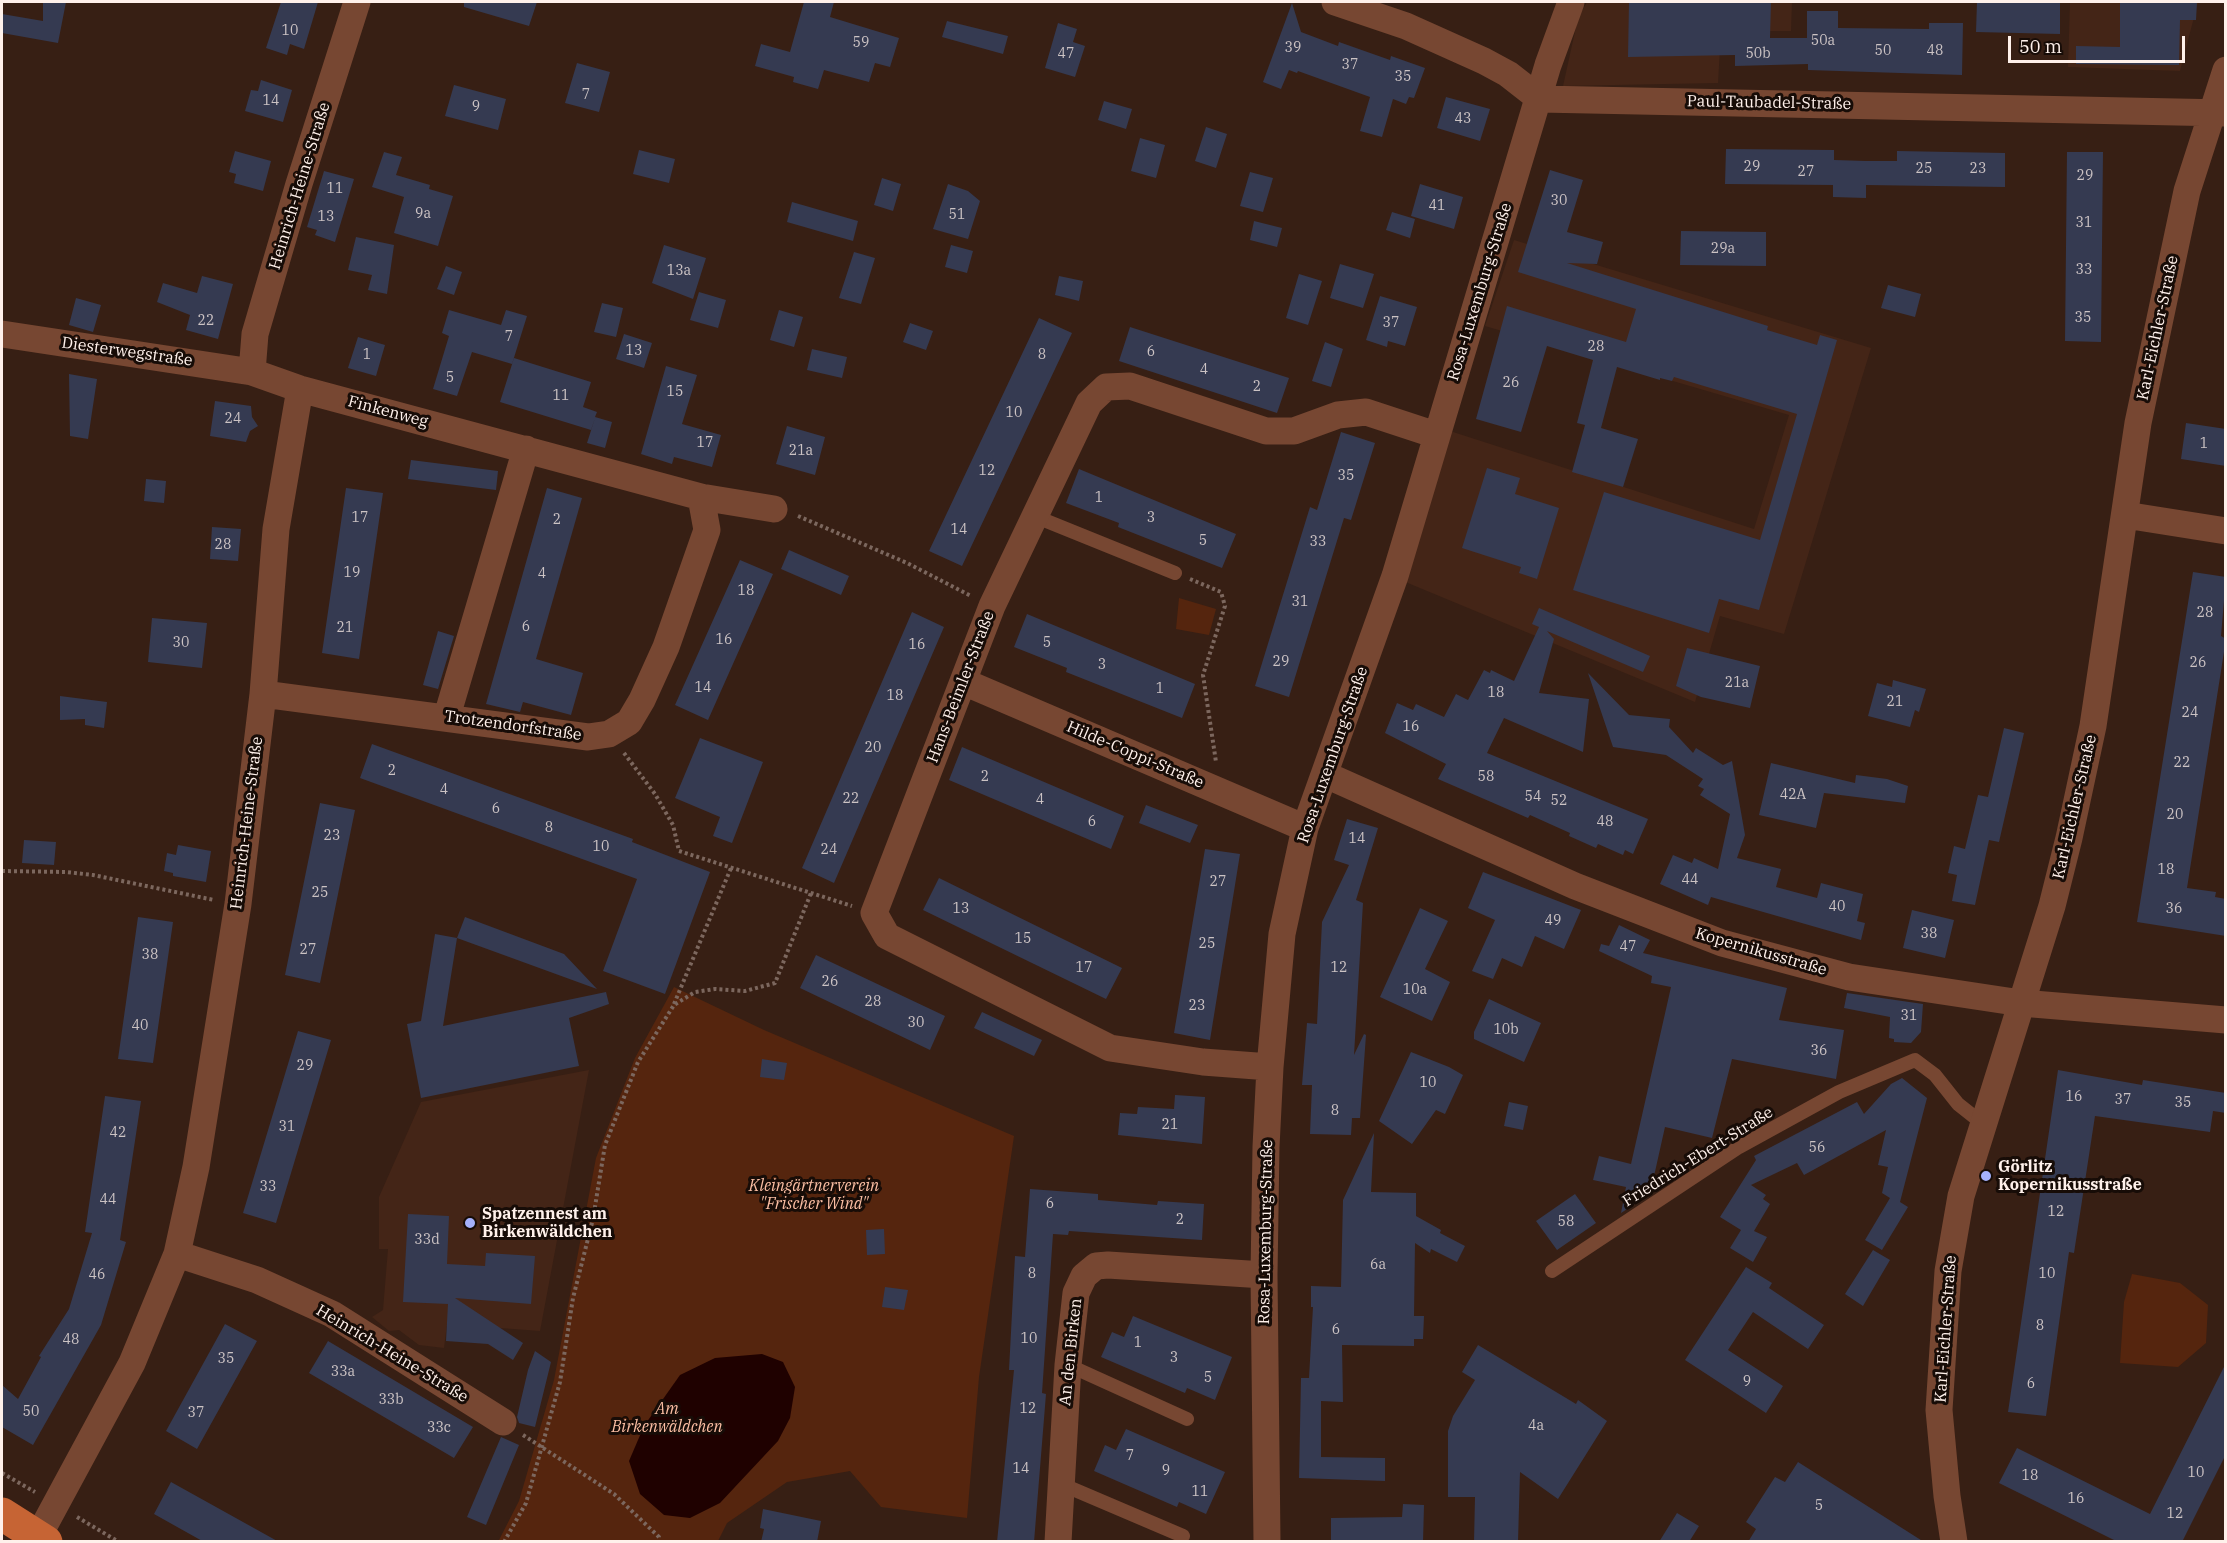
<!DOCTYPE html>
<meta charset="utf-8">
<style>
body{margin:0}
#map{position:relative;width:2227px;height:1543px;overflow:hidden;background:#371f14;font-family:"IBM Plex Serif",serif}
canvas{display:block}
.frame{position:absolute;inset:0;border:3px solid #fff1eb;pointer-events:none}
.scale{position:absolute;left:2008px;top:36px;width:177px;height:27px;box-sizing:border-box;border:3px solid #fff1eb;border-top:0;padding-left:8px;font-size:18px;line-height:21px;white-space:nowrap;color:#fff1eb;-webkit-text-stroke:4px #170c07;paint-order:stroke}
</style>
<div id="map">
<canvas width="2227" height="1543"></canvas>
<div class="frame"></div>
<div class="scale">50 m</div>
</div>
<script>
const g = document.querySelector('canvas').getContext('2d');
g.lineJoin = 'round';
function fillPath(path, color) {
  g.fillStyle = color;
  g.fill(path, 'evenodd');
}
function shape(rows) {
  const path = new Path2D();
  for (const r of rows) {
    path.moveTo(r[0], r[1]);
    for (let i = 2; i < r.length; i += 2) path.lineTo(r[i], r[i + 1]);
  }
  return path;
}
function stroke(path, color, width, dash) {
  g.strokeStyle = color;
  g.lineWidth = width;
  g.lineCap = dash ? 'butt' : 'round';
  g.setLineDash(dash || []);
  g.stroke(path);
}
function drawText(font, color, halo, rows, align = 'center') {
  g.font = font + ' "IBM Plex Serif",serif';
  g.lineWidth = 6;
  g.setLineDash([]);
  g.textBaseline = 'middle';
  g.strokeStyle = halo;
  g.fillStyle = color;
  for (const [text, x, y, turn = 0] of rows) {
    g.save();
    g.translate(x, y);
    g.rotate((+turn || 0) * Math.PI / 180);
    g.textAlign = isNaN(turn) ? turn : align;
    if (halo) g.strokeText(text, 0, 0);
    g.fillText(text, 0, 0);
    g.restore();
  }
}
fillPath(shape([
 [1587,2,1792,2,1791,31,1721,31,1718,83,1563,86,1578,18],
 [2070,2,2198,2,2180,71,2068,67],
 [1514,240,1871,348,1784,634,1720,616,1695,702,1403,581,1450,431,1754,529,1789,415,1485,326],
 [589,1070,540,1331,447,1324,444,1348,419,1345,399,1330,389,1331,372,1317,383,1310,388,1249,379,1249,379,1197,421,1102]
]), '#442517');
fillPath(shape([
 [1179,598,1216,609,1209,635,1176,629],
 [674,987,764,1030,1014,1136,979,1377,967,1518,881,1507,850,1471,787,1482,727,1523,718,1541,498,1542,519,1501,554,1380,596,1158,635,1058],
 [2132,1274,2180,1283,2208,1305,2206,1343,2178,1367,2120,1363,2124,1302]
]), '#55250e');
fillPath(shape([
 [762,1354,783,1362,795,1387,790,1418,778,1441,720,1503,690,1518,664,1515,640,1494,629,1461,644,1426,680,1375,715,1358]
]), '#1f0100');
fillPath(shape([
 [43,2,66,2,58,43,2,33,2,14,43,21],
 [281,2,318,2,304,49,290,44,287,55,266,48],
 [464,2,537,2,529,26,464,7],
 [804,2,834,2,830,17,899,38,890,67,875,63,869,82,824,70,818,89,793,82,794,77,755,66,761,44,790,52],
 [1629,2,1771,2,1770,38,1807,38,1807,11,1838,11,1838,28,1929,29,1929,23,1963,23,1962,75,1808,70,1808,64,1735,66,1735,55,1628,57],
 [1977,2,2060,2,2060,34,1976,32],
 [2120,2,2197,2,2196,20,2180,20,2179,65,2076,64,2076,46,2120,47],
 [1292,3,1301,32,1338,46,1339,42,1390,60,1391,56,1425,68,1414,98,1409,97,1406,104,1393,99,1382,137,1360,131,1370,97,1298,71,1297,73,1289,70,1281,89,1263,82],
 [947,21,1008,36,1003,54,942,37],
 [1058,23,1077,29,1073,42,1085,46,1075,77,1045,68],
 [577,63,610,72,599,112,565,103],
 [261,80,292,90,283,122,245,111,251,90,258,91],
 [454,85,506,99,498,130,445,116],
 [1446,97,1490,109,1480,141,1437,128],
 [1104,101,1132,109,1126,129,1098,120],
 [1206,127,1227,134,1216,168,1195,161],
 [1140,138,1165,145,1156,178,1131,171],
 [1726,149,1834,150,1834,160,1866,161,1897,161,1897,151,2005,153,2005,187,1866,185,1866,198,1833,197,1833,185,1725,184],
 [639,150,675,159,669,183,633,174],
 [235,151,271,161,263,191,234,183,236,174,229,172],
 [384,152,402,157,396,175,430,185,429,189,453,196,438,246,394,233,404,197,372,187],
 [2067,152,2103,152,2101,342,2065,341],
 [1550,170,1583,180,1567,232,1603,242,1597,264,1567,263,1768,326,1767,330,1817,345,1820,335,1837,340,1759,610,1719,599,1709,633,1573,590,1604,492,1760,540,1797,414,1674,377,1672,381,1660,378,1660,380,1617,367,1601,428,1638,439,1623,487,1572,472,1585,425,1577,423,1593,360,1547,346,1521,432,1476,419,1507,306,1626,342,1636,309,1518,272],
 [324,171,354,179,335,242,315,235,317,230,307,227],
 [1250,172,1273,178,1263,212,1240,206],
 [882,178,901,184,893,211,874,205],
 [948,184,968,191,980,201,968,239,933,229],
 [1420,184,1463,197,1454,229,1411,216],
 [792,202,858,221,853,241,787,222],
 [1392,212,1415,219,1410,238,1386,230],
 [1254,221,1282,228,1277,247,1250,240],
 [1681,231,1766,232,1766,266,1680,265],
 [356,237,394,245,387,294,368,290,372,275,348,270],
 [664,245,706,258,693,299,652,283],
 [951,245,973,251,967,273,945,267],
 [854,252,875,258,861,304,839,298],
 [1340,264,1374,274,1363,308,1330,298],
 [446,266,462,272,454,295,437,289],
 [1299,274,1322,281,1308,325,1286,318],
 [202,276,233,284,218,339,186,330,190,315,157,302,163,283,197,293],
 [1059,276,1083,281,1079,301,1055,295],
 [1888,285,1921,294,1915,317,1881,308],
 [699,292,726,300,718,328,690,320],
 [1380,296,1417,307,1405,346,1388,341,1387,347,1366,340],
 [76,298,101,305,93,332,69,325],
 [602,303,623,308,616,337,594,332],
 [449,310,501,325,506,310,527,316,512,364,472,352,457,396,433,389,449,336,442,333],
 [779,310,803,317,794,347,770,340],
 [1039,318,1072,333,962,566,929,551],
 [910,323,933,331,926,350,903,342],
 [1130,327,1289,378,1277,413,1119,361],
 [624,334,652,343,644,368,616,359],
 [358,337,385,345,376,376,348,368],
 [1325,342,1343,349,1331,387,1312,381],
 [812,349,847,357,842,378,807,370],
 [514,358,591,382,583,407,597,412,595,417,612,422,605,448,587,443,595,418,591,430,500,402],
 [666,366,697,375,682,424,721,435,712,467,674,457,672,464,641,454],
 [69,374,97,379,88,439,70,436],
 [215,401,251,406,252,417,258,426,250,431,246,442,210,436],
 [2186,423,2226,429,2226,466,2181,459],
 [787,426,825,437,815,475,776,464],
 [1341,432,1375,443,1351,520,1344,518,1289,697,1255,686,1310,507,1317,510],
 [411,460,498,471,496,490,408,479],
 [1487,468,1520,478,1515,494,1559,508,1537,579,1519,573,1521,567,1462,548],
 [1079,469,1236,534,1222,568,1118,527,1119,523,1066,503],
 [146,479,166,481,164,503,144,501],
 [346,488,383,493,359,659,322,653],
 [547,488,582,498,536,659,583,673,571,715,523,702,520,712,486,704],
 [212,527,241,529,238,561,210,559],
 [789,550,849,576,841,595,781,569],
 [740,560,773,574,708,720,675,705],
 [2193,572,2226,577,2221,636,2226,639,2187,888,2216,892,2215,897,2226,899,2226,936,2137,922],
 [1539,608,1650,656,1643,672,1547,631,1554,639,1539,693,1589,699,1583,752,1504,718,1487,753,1648,819,1633,854,1625,850,1623,855,1598,844,1596,848,1569,836,1570,833,1530,815,1528,818,1438,779,1446,764,1385,733,1397,703,1413,710,1416,704,1444,717,1456,694,1468,700,1484,670,1490,673,1491,670,1514,681,1539,627,1532,624],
 [912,612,944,627,834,883,802,868],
 [1027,614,1195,684,1182,718,1066,672,1067,668,1014,647],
 [152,618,207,623,202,668,148,662],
 [438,631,454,636,438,689,423,685],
 [1687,648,1760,666,1750,708,1701,697,1676,686],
 [1588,673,1629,715,1670,719,1669,727,1693,753,1696,748,1723,765,1732,761,1745,835,1737,858,1781,869,1776,887,1817,898,1821,883,1863,894,1857,921,1865,923,1861,940,1711,897,1708,905,1660,884,1673,855,1692,863,1694,858,1718,869,1730,814,1700,795,1704,789,1698,786,1703,779,1666,755,1613,747],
 [1893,680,1926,689,1919,712,1915,710,1910,727,1868,716,1877,683,1892,687],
 [60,696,107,702,104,728,85,725,85,719,60,720],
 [2004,728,2024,733,1999,842,1989,840,1975,905,1952,901,1957,875,1948,873,1954,846,1965,849,1978,795,1988,797],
 [700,738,763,762,732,843,713,836,720,817,675,798],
 [372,744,633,839,632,842,710,872,665,994,603,971,637,879,360,778],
 [962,747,1124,816,1111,849,949,780],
 [1771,763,1855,783,1856,775,1887,779,1908,786,1905,803,1824,793,1816,828,1759,815],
 [320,803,355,810,320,983,285,975],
 [1146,805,1198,825,1190,843,1139,823],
 [1347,819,1378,828,1356,900,1363,903,1354,1055,1364,1034,1366,1035,1360,1118,1352,1118,1351,1135,1310,1134,1312,1085,1302,1085,1307,1023,1317,1024,1322,922,1349,865,1334,860],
 [24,840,56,842,54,865,22,863],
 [178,845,211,851,206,882,173,876,173,873,164,871,167,853,176,855],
 [1205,849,1240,854,1210,1040,1174,1033],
 [1483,872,1581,910,1564,949,1535,936,1522,967,1502,958,1493,979,1472,971,1495,920,1468,908],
 [939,878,1122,968,1106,999,923,910],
 [1420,908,1448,921,1425,969,1450,982,1432,1021,1380,997],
 [1912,910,1954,920,1945,958,1903,948],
 [138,917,173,922,153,1063,118,1059],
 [465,917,564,954,597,989,457,938],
 [1619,925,1650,940,1643,953,1787,988,1779,1020,1844,1030,1836,1079,1732,1059,1712,1138,1665,1127,1650,1194,1621,1213,1626,1187,1593,1180,1599,1156,1631,1164,1671,987,1651,983,1652,976,1599,951,1601,944,1609,946],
 [435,934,457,938,443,1026,606,992,609,1004,569,1018,579,1066,421,1098,407,1024,421,1021],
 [816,955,945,1016,930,1050,800,988],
 [1847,993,1923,1004,1921,1032,1911,1043,1894,1042,1894,1039,1889,1038,1890,1017,1844,1008],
 [1489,999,1541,1023,1524,1062,1474,1039,1474,1032],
 [982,1012,1042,1040,1034,1056,974,1028],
 [298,1031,331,1040,276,1223,243,1213],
 [1411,1052,1449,1067,1463,1075,1445,1114,1436,1110,1412,1144,1379,1121],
 [762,1059,787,1063,784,1080,760,1077],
 [2058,1070,2142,1085,2143,1080,2226,1093,2226,1113,2213,1111,2210,1132,2095,1116,2074,1253,2069,1252,2046,1416,2008,1412],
 [1902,1078,1927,1098,1900,1202,1908,1207,1882,1250,1865,1240,1890,1198,1882,1193,1888,1167,1878,1165,1886,1130,1804,1175,1797,1163,1751,1185,1766,1195,1763,1199,1770,1204,1754,1231,1767,1237,1753,1262,1730,1248,1741,1230,1720,1217,1756,1160,1754,1156,1857,1102,1864,1114,1891,1084],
 [1175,1095,1205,1097,1202,1144,1118,1135,1120,1113,1137,1114,1138,1107,1174,1109],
 [105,1096,141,1101,120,1240,126,1242,101,1325,33,1445,2,1427,2,1385,18,1399,41,1357,39,1356,69,1309,92,1233,85,1232],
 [1509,1102,1528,1106,1523,1130,1504,1126],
 [1374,1133,1371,1192,1416,1193,1416,1216,1441,1230,1440,1233,1465,1246,1457,1262,1431,1249,1430,1253,1415,1243,1414,1316,1424,1316,1423,1339,1414,1339,1414,1346,1342,1345,1343,1402,1321,1401,1321,1457,1385,1458,1385,1481,1299,1478,1301,1378,1309,1378,1313,1307,1311,1307,1311,1286,1341,1287,1343,1200],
 [1030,1189,1098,1194,1098,1200,1157,1205,1158,1201,1204,1204,1202,1240,1069,1231,1068,1235,1053,1234,1042,1393,1046,1394,1034,1542,997,1542,1014,1370,1009,1370,1015,1256,1025,1257],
 [1575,1194,1596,1223,1557,1250,1536,1221],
 [408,1214,449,1216,447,1264,485,1266,486,1253,535,1256,531,1304,455,1298,523,1343,513,1360,488,1344,446,1341,448,1304,403,1302],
 [884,1229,885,1254,867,1255,866,1230],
 [1873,1250,1890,1260,1863,1306,1845,1294],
 [1746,1267,1772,1283,1769,1288,1824,1325,1808,1349,1753,1312,1728,1350,1783,1386,1766,1413,1685,1360],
 [885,1287,908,1290,904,1310,882,1307],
 [1133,1316,1232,1357,1215,1400,1187,1388,1185,1393,1101,1357,1112,1332,1124,1337],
 [225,1324,257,1341,197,1449,166,1431],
 [328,1341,473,1427,454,1458,309,1373],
 [1478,1345,1576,1404,1578,1400,1607,1421,1558,1499,1520,1472,1518,1542,1474,1542,1475,1497,1448,1497,1448,1431,1453,1416,1475,1380,1462,1372],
 [535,1351,551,1362,535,1427,519,1423,517,1417,528,1370],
 [2226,1363,2226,1454,2182,1542,2118,1542,1999,1483,2017,1448,2150,1514],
 [1126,1429,1225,1472,1206,1514,1179,1502,1177,1507,1094,1471,1105,1445,1116,1450],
 [501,1437,519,1445,486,1525,467,1517],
 [1798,1462,1924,1542,1748,1542,1756,1529,1746,1522,1775,1477,1785,1482],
 [171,1482,279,1542,204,1542,154,1514],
 [1403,1504,1424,1505,1423,1542,1331,1542,1331,1518,1402,1517],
 [763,1509,821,1521,817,1542,761,1542,764,1529,760,1528],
 [1677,1513,1699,1526,1689,1542,1659,1542]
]), '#353a51');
stroke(shape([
 [798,516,907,563,971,596],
 [1190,579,1221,592,1225,606,1203,675,1216,762],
 [624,753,655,794,673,825,679,851,852,906],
 [2,871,66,872,93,875,214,900],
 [674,1004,731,868],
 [523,1435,614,1494,659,1537,659,1542],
 [2,1473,35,1492],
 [77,1517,119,1542],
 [504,1542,526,1503,560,1382,573,1298,593,1219,605,1145,638,1062,674,1005,695,992,715,989,745,991,775,983,811,893]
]), '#7c675e', 4, [3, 3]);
stroke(shape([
 [1034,516,1175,573],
 [1552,1271,1739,1147,1839,1092,1915,1060,1935,1075,1958,1104,1982,1123],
 [1068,1365,1187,1419],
 [1061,1484,1183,1536]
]), '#774732', 14);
stroke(shape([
 [1335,2,1406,26,1484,61,1508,74,1540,99,2226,113],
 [2,334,252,372,300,389,701,497,774,509],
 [252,372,255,334,299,184,357,2],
 [2125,515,2226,531],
 [964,682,1305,828],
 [263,694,588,737,609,734,629,722,642,700,666,647,707,530,701,497],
 [447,716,526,449],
 [1326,775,1575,886,1722,943,1849,977,2021,1003,2226,1020],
 [1270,1067,1203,1062,1110,1048,887,936,874,913,992,606,1089,403,1106,387,1130,386,1266,431,1294,431,1338,415,1366,412,1436,435],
 [177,1254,257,1280,332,1314,503,1422],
 [38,1537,132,1363,177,1254,196,1167,238,904,263,694,276,529,300,389],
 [1058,1542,1068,1365,1076,1293,1084,1276,1096,1266,1108,1265,1264,1275],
 [1267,1542,1264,1275,1266,1147,1270,1067,1282,934,1305,828,1395,576,1548,65,1571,2],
 [1954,1542,1947,1496,1939,1410,1948,1271,1961,1196,2052,906,2069,838,2093,726,2138,423,2187,191,2226,70]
]), '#774732', 27);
stroke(shape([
 [2,1514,46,1542]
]), '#c66434', 33);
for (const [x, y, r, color] of [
 [1986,1176,6,"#a5b1fc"],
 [470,1223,6,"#a5b1fc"]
]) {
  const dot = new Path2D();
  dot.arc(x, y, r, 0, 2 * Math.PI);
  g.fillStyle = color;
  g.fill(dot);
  stroke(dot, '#170c07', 2);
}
drawText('14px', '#ccc3c4', null, [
 ["10",290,31],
 ["50a",1823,41],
 ["59",861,43],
 ["39",1293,48],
 ["50",1883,51],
 ["48",1935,51],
 ["47",1066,54],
 ["50b",1758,54],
 ["37",1350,65],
 ["35",1403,77],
 ["7",586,95],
 ["14",271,101],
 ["9",476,107],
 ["43",1463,119],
 ["29",1752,167],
 ["25",1924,169],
 ["23",1978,169],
 ["27",1806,172],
 ["29",2085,176],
 ["11",335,189],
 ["30",1559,201],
 ["41",1437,206],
 ["9a",423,214],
 ["51",957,215],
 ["13",326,217],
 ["31",2084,223],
 ["29a",1723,249],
 ["33",2084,270],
 ["13a",679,271],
 ["35",2083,318],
 ["22",206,321],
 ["37",1391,323],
 ["7",509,337],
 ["28",1596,347],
 ["13",634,351],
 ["6",1151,352],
 ["1",367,355],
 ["8",1042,355],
 ["4",1204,370],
 ["5",450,378],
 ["26",1511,383],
 ["2",1257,387],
 ["15",675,392],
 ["11",561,396],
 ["10",1014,413],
 ["24",233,419],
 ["17",705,443],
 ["1",2204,444],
 ["21a",801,451],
 ["12",987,471],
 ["35",1346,476],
 ["1",1099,498],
 ["17",360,518],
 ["3",1151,518],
 ["2",557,520],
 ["14",959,530],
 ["5",1203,541],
 ["33",1318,542],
 ["28",223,545],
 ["19",352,573],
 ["4",542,574],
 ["18",746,591],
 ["31",1300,602],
 ["28",2205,613],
 ["6",526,627],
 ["21",345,628],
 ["16",724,640],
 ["30",181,643],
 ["5",1047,643],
 ["16",917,645],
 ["29",1281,662],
 ["26",2198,663],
 ["3",1102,665],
 ["21a",1737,683],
 ["14",703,688],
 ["1",1160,689],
 ["18",1496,693],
 ["18",895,696],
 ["21",1895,702],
 ["24",2190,713],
 ["16",1411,727],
 ["20",873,748],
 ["22",2182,763],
 ["2",392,771],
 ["2",985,777],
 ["58",1486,777],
 ["4",444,790],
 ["42A",1793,795],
 ["54",1533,797],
 ["22",851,799],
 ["4",1040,800],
 ["52",1559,801],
 ["6",496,809],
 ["20",2175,815],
 ["6",1092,822],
 ["48",1605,822],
 ["8",549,828],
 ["23",332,836],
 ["14",1357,839],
 ["10",601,847],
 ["24",829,850],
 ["18",2166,870],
 ["44",1690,880],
 ["27",1218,882],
 ["25",320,893],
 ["40",1837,907],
 ["13",961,909],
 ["36",2174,909],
 ["49",1553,921],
 ["38",1929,934],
 ["15",1023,939],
 ["25",1207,944],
 ["47",1628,947],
 ["27",308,950],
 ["38",150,955],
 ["17",1084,968],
 ["12",1339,968],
 ["26",830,982],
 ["10a",1415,990],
 ["28",873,1002],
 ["23",1197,1006],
 ["31",1909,1016],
 ["30",916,1023],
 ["40",140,1026],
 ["10b",1506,1030],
 ["36",1819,1051],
 ["29",305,1066],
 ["10",1428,1083],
 ["16",2074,1097],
 ["37",2123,1100],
 ["35",2183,1103],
 ["8",1335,1111],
 ["21",1170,1125],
 ["31",287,1127],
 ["42",118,1133],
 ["56",1817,1148],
 ["33",268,1187],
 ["44",108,1200],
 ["6",1050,1204],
 ["12",2056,1212],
 ["2",1180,1220],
 ["58",1566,1222],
 ["33d",427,1240],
 ["6a",1378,1265],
 ["8",1032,1274],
 ["10",2047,1274],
 ["46",97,1275],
 ["8",2040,1326],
 ["6",1336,1330],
 ["10",1029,1339],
 ["48",71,1340],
 ["1",1138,1343],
 ["3",1174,1358],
 ["35",226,1359],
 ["33a",343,1372],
 ["5",1208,1378],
 ["9",1747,1382],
 ["6",2031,1384],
 ["33b",391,1400],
 ["12",1028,1409],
 ["50",31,1412],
 ["37",196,1413],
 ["4a",1536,1426],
 ["33c",439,1428],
 ["7",1130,1456],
 ["14",1021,1469],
 ["9",1166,1471],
 ["10",2196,1473],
 ["18",2030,1476],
 ["11",1200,1492],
 ["16",2076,1499],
 ["5",1819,1506],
 ["12",2175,1514]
]);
drawText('16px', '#fff1eb', '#170c07', [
 ["Paul-Taubadel-Straße",1769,103,1],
 ["Heinrich-Heine-Straße",300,186,-73],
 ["Rosa-Luxemburg-Straße",1480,292,-73],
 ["Karl-Eichler-Straße",2158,328,-78],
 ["Diesterwegstraße",127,352,8],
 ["Finkenweg",388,412,15],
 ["Hans-Beimler-Straße",961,687,-69],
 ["Trotzendorfstraße",513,726,8],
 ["Hilde-Coppi-Straße",1135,755,23],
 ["Rosa-Luxemburg-Straße",1333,755,-71],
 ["Karl-Eichler-Straße",2075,807,-77],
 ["Heinrich-Heine-Straße",247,823,-83],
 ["Kopernikusstraße",1761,952,16],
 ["Friedrich-Ebert-Straße",1698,1157,-32],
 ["Rosa-Luxemburg-Straße",1266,1232,-89],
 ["Karl-Eichler-Straße",1946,1329,-86],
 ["An den Birken",1071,1352,-84],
 ["Heinrich-Heine-Straße",392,1354,31]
]);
drawText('bold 16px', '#fff1eb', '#170c07', [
 ["Görlitz",1998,1167],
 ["Kopernikusstraße",1998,1185],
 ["Spatzennest am",482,1214],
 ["Birkenwäldchen",482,1232]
], 'left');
drawText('italic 16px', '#fbbea3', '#170c07', [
 ["Kleingärtnerverein",814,1186],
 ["\"Frischer Wind\"",814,1204],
 ["Am",667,1409],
 ["Birkenwäldchen",667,1427]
]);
</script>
